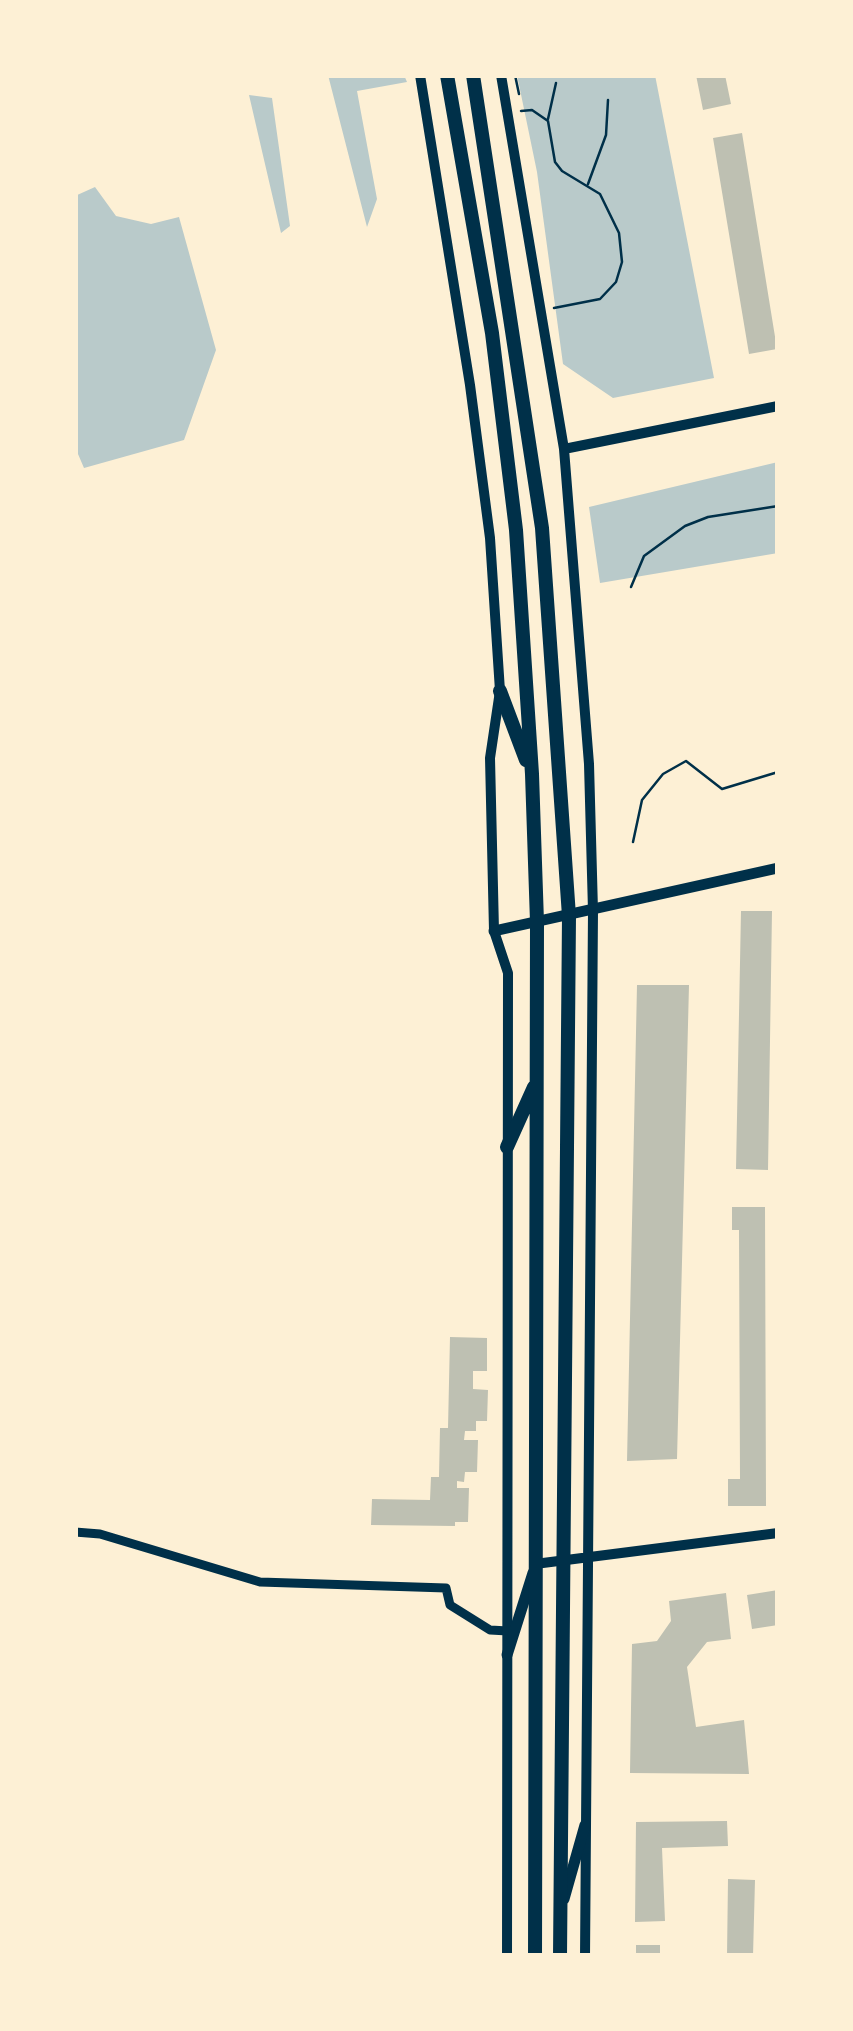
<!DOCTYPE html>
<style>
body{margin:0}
#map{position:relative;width:853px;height:2031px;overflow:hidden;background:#fdf0d5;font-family:Rubik,sans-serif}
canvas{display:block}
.frame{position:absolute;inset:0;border:78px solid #fdf0d5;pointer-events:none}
</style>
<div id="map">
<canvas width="853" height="2031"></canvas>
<div class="frame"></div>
</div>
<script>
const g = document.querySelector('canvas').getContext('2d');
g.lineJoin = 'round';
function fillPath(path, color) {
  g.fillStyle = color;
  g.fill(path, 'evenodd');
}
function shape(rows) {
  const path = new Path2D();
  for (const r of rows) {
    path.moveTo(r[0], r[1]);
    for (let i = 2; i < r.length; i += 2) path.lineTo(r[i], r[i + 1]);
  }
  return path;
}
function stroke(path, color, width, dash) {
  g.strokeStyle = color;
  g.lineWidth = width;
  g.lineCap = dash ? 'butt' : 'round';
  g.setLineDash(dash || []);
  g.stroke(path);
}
fillPath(shape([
 [328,75,404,75,407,82,357,91,377,199,367,227],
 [517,75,655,75,714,378,613,398,563,364,537,172],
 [249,95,272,98,290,226,281,233],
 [95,187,116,216,151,224,179,217,216,350,184,440,84,468,75,447,75,196],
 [778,462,778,553,600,583,589,507]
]), '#b9caca');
fillPath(shape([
 [696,75,725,75,731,104,703,110],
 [742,133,777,349,749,354,713,138],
 [741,911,772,911,768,1170,736,1169],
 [637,985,689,985,677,1459,627,1461],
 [732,1207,765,1207,766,1506,728,1506,728,1479,740,1479,739,1230,732,1230],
 [450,1337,487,1338,487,1371,473,1371,473,1389,488,1390,487,1421,476,1421,476,1431,465,1431,464,1440,478,1440,477,1472,465,1472,464,1482,457,1481,457,1488,469,1488,468,1522,455,1522,455,1526,371,1525,372,1499,430,1500,431,1477,439,1477,440,1428,448,1428],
 [778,1590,778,1625,752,1629,747,1595],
 [726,1593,731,1639,707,1642,687,1667,696,1727,744,1720,749,1774,630,1773,632,1644,657,1641,671,1621,669,1601],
 [727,1821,728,1846,662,1848,665,1921,635,1922,636,1822],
 [728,1879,755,1880,753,1956,727,1956],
 [636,1945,660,1945,660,1956,636,1956]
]), '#bec0b2');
stroke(shape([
 [515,75,519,94],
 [521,111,532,110,548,121,555,162,562,171,600,194,619,233,622,262,616,282,600,299,554,308],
 [548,119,556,83],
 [588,184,606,135,608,100],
 [631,587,644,556,685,526,708,517,778,506],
 [633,842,642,800,663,774,686,761,722,789,778,772]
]), '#003049', 2.5);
stroke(shape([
 [75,1532,100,1534,260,1582,446,1588,450,1605,490,1630,508,1631]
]), '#003049', 9);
stroke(shape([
 [420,75,470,385,490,538,500,691,490,758,494,931,508,973,507,1956],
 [501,75,564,449,589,764,593,911,585,1956],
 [564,449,778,406],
 [535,1564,778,1533]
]), '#003049', 10);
stroke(shape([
 [494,931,778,868],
 [507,1655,533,1573],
 [564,1899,585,1825]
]), '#003049', 11);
stroke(shape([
 [447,75,492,333,516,530,532,774,537,922,535,1956],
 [473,75,542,528,569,916,560,1956],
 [500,691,526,760],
 [507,1147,534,1087]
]), '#003049', 14);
</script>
